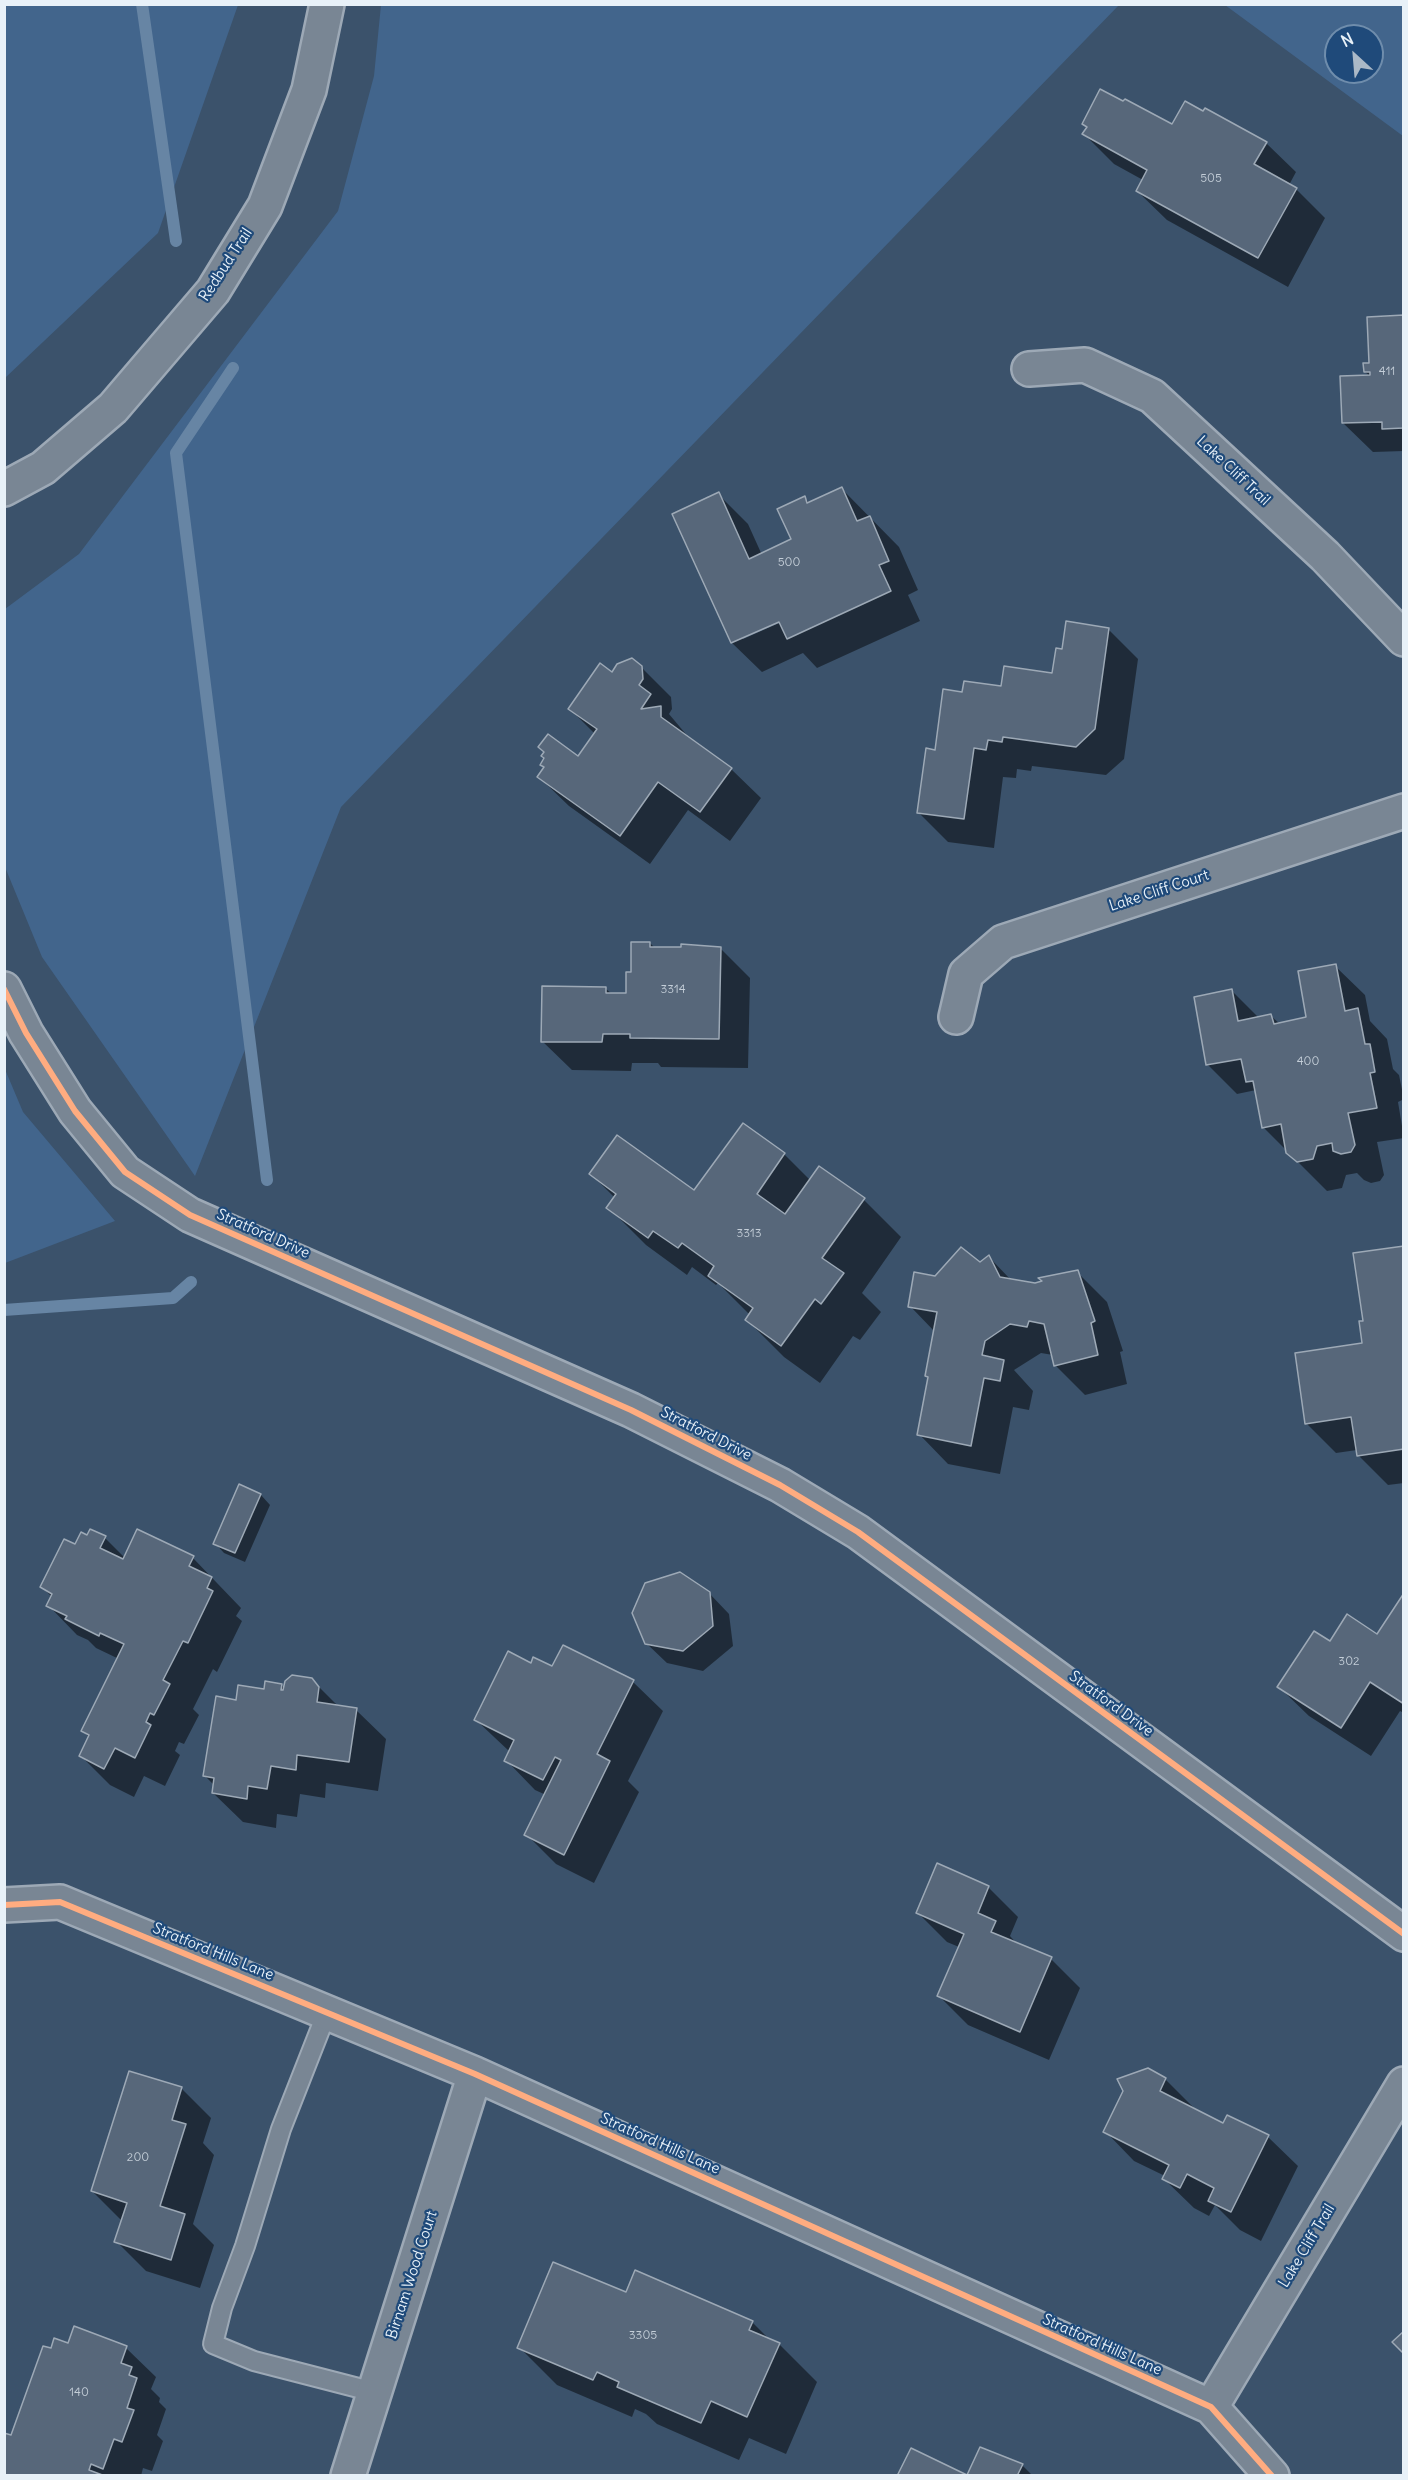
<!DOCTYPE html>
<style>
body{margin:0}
#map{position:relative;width:1408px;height:2480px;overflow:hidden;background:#3b526b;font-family:Delius,sans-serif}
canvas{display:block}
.frame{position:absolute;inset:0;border:6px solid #e8f1f8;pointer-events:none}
.north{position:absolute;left:1324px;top:24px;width:60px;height:60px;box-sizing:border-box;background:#1f4a7a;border:2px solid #6f8dac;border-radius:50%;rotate:334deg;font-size:16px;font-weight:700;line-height:24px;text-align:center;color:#e8f1f8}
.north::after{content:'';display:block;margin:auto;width:21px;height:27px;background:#abb9c7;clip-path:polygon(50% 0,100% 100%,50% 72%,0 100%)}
</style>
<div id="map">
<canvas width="1408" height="2480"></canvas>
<div class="frame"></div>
<div class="north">N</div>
</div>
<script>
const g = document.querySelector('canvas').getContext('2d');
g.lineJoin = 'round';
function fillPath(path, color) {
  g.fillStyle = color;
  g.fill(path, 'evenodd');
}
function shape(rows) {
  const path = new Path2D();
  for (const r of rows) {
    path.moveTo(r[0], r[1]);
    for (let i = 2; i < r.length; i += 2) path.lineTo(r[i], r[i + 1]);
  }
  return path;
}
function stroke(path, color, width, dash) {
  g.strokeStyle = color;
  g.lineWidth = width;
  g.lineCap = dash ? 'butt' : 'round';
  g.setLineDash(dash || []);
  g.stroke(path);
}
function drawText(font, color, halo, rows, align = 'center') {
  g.font = font + ' Delius,sans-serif';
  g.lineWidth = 4.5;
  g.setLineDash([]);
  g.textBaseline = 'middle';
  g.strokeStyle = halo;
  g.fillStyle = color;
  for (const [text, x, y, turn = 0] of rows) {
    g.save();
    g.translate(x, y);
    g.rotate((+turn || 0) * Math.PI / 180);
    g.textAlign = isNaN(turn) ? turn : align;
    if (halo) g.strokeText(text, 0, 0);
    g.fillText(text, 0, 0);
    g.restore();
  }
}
fillPath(shape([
 [5,4,238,5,158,233,5,378],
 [381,5,1119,5,341,807,195,1176,42,957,5,867,5,609,79,554,338,211,374,76],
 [1225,5,1403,5,1403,136],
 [1336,36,1372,36,1372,72,1336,72],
 [4,1067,23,1112,115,1221,5,1263]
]), '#42658c');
fillPath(shape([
 [1173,126,1266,143,1296,172,1289,185,1296,189,1325,218,1288,287,1167,220,1137,191,1143,180,1114,164,1084,134],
 [1404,317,1404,451,1373,452,1343,423,1370,376,1365,372],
 [842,489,899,547,918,590,908,595,920,621,817,668,803,653,762,672,732,643,674,514,718,494,748,524,762,555,793,540,804,498,810,503],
 [785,617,786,620,743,639,743,636],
 [1108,629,1138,659,1124,759,1106,775,1032,766,1031,771,1017,769,1016,778,1003,777,994,848,948,842,918,812,936,751,964,694,1002,688,1054,674,1063,651],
 [641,667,671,697,672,709,669,714,690,739,731,769,761,798,730,841,688,810,650,864,569,806,539,777,578,758,595,734,570,709,612,674],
 [650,943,655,948,720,948,750,978,748,1068,661,1067,658,1063,632,1063,631,1071,572,1070,542,1041,605,988,612,994,628,994,633,974],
 [1335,966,1365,995,1370,1021,1387,1039,1393,1069,1399,1075,1404,1099,1398,1102,1404,1138,1377,1142,1384,1175,1380,1181,1371,1183,1364,1180,1357,1173,1346,1175,1342,1188,1327,1191,1263,1127,1256,1090,1237,1094,1208,1065,1232,991,1259,1018,1271,1016,1280,1024,1308,1019],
 [743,1125,784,1154,810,1180,864,1200,901,1237,862,1293,881,1312,860,1340,853,1336,820,1383,784,1357,747,1320,750,1315,718,1283,716,1285,692,1267,687,1275,646,1245,608,1207,615,1198,591,1174,695,1192],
 [1404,1247,1404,1483,1388,1485,1358,1455,1357,1450,1336,1453,1306,1423,1364,1345,1365,1322],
 [989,1257,1012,1281,1035,1285,1077,1272,1107,1302,1123,1351,1120,1352,1127,1384,1085,1395,1055,1365,1053,1355,1041,1353,1014,1370,1033,1391,1029,1410,1013,1407,1000,1474,948,1464,919,1434,930,1379,926,1376,935,1332,910,1306,935,1278,980,1263],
 [240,1486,261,1495,270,1505,245,1562,224,1553,215,1543],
 [88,1537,105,1538,125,1558,193,1558,241,1608,236,1616,242,1621,217,1672,213,1669,193,1709,199,1715,184,1744,179,1742,175,1751,180,1755,165,1786,144,1776,134,1797,110,1785,81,1756,90,1738,83,1731,119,1659,96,1648,88,1640,77,1635,48,1605,52,1597,42,1587,76,1546],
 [709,1593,729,1614,733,1646,703,1671,667,1663,646,1643],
 [1404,1596,1404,1713,1400,1711,1371,1756,1309,1716,1279,1687,1330,1643,1378,1636],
 [564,1647,633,1682,663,1711,628,1781,639,1792,594,1883,556,1864,526,1834,546,1795,535,1790,506,1760,510,1752,476,1720,532,1665,553,1668],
 [311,1679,339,1707,356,1710,386,1739,378,1791,326,1783,325,1798,300,1794,297,1817,277,1814,276,1828,243,1822,213,1793,214,1785,205,1776,237,1702,281,1685,285,1689],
 [988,1887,1018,1917,1010,1936,1018,1945,1051,1959,1080,1988,1049,2060,968,2025,939,1996,959,1947,947,1942,918,1913],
 [1165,2079,1195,2109,1223,2125,1228,2117,1268,2137,1298,2166,1261,2241,1240,2230,1215,2205,1209,2216,1194,2208,1164,2179,1165,2176,1134,2161,1105,2131],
 [181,2088,211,2118,203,2143,214,2155,193,2224,214,2245,200,2288,146,2271,116,2241,122,2221,92,2191],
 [626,2294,752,2322,771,2341,779,2344,817,2382,786,2454,749,2438,739,2460,657,2424,646,2414,635,2409,632,2417,557,2385,519,2347],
 [69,2345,126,2348,156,2377,151,2389,160,2398,159,2402,166,2409,157,2435,163,2441,152,2471,143,2468,141,2476,4,2476,11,2437,51,2350],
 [1022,2465,1033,2476,968,2476]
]), '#0007');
stroke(shape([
 [142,4,176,241],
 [233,368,176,453,267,1180],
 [4,1310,173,1298,191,1282]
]), '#6785a4', 12);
const building = shape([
 [1100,89,1123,101,1125,99,1172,124,1185,101,1203,111,1205,108,1267,142,1254,164,1297,188,1258,258,1136,191,1147,170,1082,134,1087,127,1082,124,1100,89],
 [1404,315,1404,428,1382,429,1382,422,1342,423,1340,376,1370,375,1370,372,1364,372,1363,363,1369,363,1367,317,1404,315],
 [842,487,857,521,870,516,889,561,879,565,891,591,787,639,779,622,731,643,672,514,719,492,749,559,791,539,777,509,805,496,807,503,842,487],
 [1066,621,1109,628,1095,729,1076,747,1003,737,1002,742,988,740,986,750,974,748,964,819,917,813,926,748,935,750,943,689,962,692,964,681,1001,686,1004,666,1052,673,1056,648,1062,649,1066,621],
 [632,658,642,666,643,679,639,685,651,694,641,709,661,706,661,717,732,768,700,812,658,782,620,836,537,777,544,767,540,765,544,758,541,756,544,752,538,747,548,734,578,756,597,729,568,709,600,663,612,672,617,664,632,658],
 [631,942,650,942,650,947,681,947,681,944,721,947,719,1039,630,1038,630,1034,603,1034,602,1042,541,1042,542,986,606,987,606,993,626,993,626,972,631,972,631,942],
 [1336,964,1345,1011,1358,1008,1365,1044,1370,1044,1375,1072,1370,1073,1377,1108,1348,1113,1355,1145,1351,1152,1341,1154,1333,1151,1332,1143,1317,1146,1313,1159,1297,1162,1286,1153,1281,1124,1262,1128,1253,1081,1246,1082,1241,1059,1206,1065,1194,997,1232,989,1238,1021,1271,1014,1274,1024,1306,1017,1298,971,1336,964],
 [743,1123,785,1153,757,1194,785,1214,819,1166,865,1198,822,1258,844,1273,821,1304,815,1299,781,1346,745,1320,753,1308,708,1276,714,1266,682,1243,678,1248,653,1231,648,1238,606,1208,616,1194,589,1174,617,1135,694,1190,743,1123],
 [1404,1246,1404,1449,1357,1456,1351,1417,1305,1424,1295,1353,1362,1343,1359,1321,1363,1321,1353,1253,1404,1246],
 [961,1247,980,1262,989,1255,1000,1277,1035,1283,1042,1281,1038,1278,1078,1270,1095,1321,1091,1323,1098,1355,1054,1366,1044,1324,1029,1321,1027,1327,1010,1324,985,1341,982,1355,1004,1360,1000,1381,984,1378,971,1446,917,1435,928,1377,925,1376,937,1312,908,1307,914,1272,935,1276,961,1247],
 [239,1484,261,1494,235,1553,213,1544,239,1484],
 [90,1529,106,1536,100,1548,123,1559,137,1529,194,1556,189,1566,212,1577,207,1588,213,1591,188,1643,183,1641,163,1680,170,1684,154,1715,150,1713,146,1722,151,1725,135,1758,115,1748,104,1769,79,1756,89,1735,81,1731,124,1644,100,1633,99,1636,65,1619,67,1616,46,1606,52,1594,40,1587,64,1539,75,1544,81,1532,87,1535,90,1529],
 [680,1572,710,1592,713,1626,683,1651,645,1644,632,1613,645,1583,680,1572],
 [1404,1593,1404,1704,1370,1682,1341,1728,1277,1687,1314,1631,1330,1641,1347,1614,1377,1634,1404,1593],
 [563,1645,634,1680,597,1754,610,1761,564,1855,524,1835,561,1760,555,1757,543,1780,504,1761,514,1740,474,1720,508,1651,531,1663,533,1657,552,1666,563,1645],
 [292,1675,312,1678,319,1687,317,1702,357,1708,349,1762,297,1755,296,1770,271,1766,267,1789,248,1786,247,1799,212,1793,214,1778,203,1776,216,1696,236,1700,238,1685,264,1689,265,1681,282,1684,281,1690,283,1690,285,1681,292,1675],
 [937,1863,989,1886,978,1913,996,1921,991,1932,1052,1957,1020,2032,937,1996,964,1934,916,1913,937,1863],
 [1148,2068,1166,2078,1160,2091,1223,2123,1227,2115,1269,2135,1231,2212,1208,2201,1214,2188,1187,2174,1180,2188,1162,2179,1169,2165,1103,2132,1123,2091,1117,2079,1148,2068],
 [129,2071,182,2087,172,2120,186,2124,160,2206,185,2214,171,2260,114,2242,127,2203,91,2191,129,2071],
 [553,2262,626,2292,635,2270,753,2321,749,2330,780,2343,747,2417,711,2401,701,2423,617,2387,619,2382,597,2372,593,2380,517,2348,553,2262],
 [74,2326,127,2346,121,2363,132,2367,129,2375,137,2378,127,2408,134,2410,122,2442,114,2439,103,2469,91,2464,89,2470,105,2476,4,2476,4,2433,11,2435,43,2346,51,2348,54,2338,68,2343,74,2326],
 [1404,2331,1404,2354,1392,2342,1404,2331],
 [980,2447,1023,2464,1017,2476,897,2476,911,2448,967,2475,980,2447]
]);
fillPath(building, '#57677a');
stroke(building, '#9da9b6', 1.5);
const lane = shape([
 [327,2012,281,2129,245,2246,222,2308,213,2344,254,2361,374,2392]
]);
const street = shape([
 [1029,369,1085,365,1152,396,1325,556,1404,639],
 [956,1017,966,974,1003,942,1404,811],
 [4,1905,60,1902,475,2074,1211,2407,1272,2476],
 [1211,2407,1404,2084],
 [348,2476,475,2074]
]);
const secondary = shape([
 [4,489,43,468,113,408,213,291,265,206,309,90,327,4],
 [4,989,26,1033,75,1111,125,1172,190,1215,631,1410,780,1485,858,1532,1404,1934]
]);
stroke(lane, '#9da9b6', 22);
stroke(street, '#9da9b6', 38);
stroke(secondary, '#9da9b6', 38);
stroke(lane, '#798694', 18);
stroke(street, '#798694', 33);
stroke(secondary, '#798694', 33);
stroke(shape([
 [4,989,26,1033,75,1111,125,1172,190,1215,631,1410,780,1485,858,1532,1404,1934],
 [4,1905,60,1902,475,2074,1211,2407,1272,2476]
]), '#ffac80', 6);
drawText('12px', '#c4ced8', null, [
 ["505",1211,179],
 ["411",1387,372],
 ["500",789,563],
 ["3314",673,990],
 ["400",1308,1062],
 ["3313",749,1234],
 ["302",1349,1662],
 ["200",138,2158],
 ["3305",643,2336],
 ["140",79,2393]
]);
drawText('15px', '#e8f1f8', '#1f4a7a', [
 ["Redbud Trail",226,265,-57],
 ["Lake Cliff Trail",1233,471,43],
 ["Lake Cliff Court",1159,891,-18],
 ["Stratford Drive",263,1234,24],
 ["Stratford Drive",706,1434,27],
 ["Stratford Drive",1111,1704,36],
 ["Stratford Hills Lane",213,1952,22],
 ["Stratford Hills Lane",660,2144,24],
 ["Lake Cliff Trail",1307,2246,-59],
 ["Birnam Wood Court",412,2275,-72],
 ["Stratford Hills Lane",1102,2345,24]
]);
</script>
